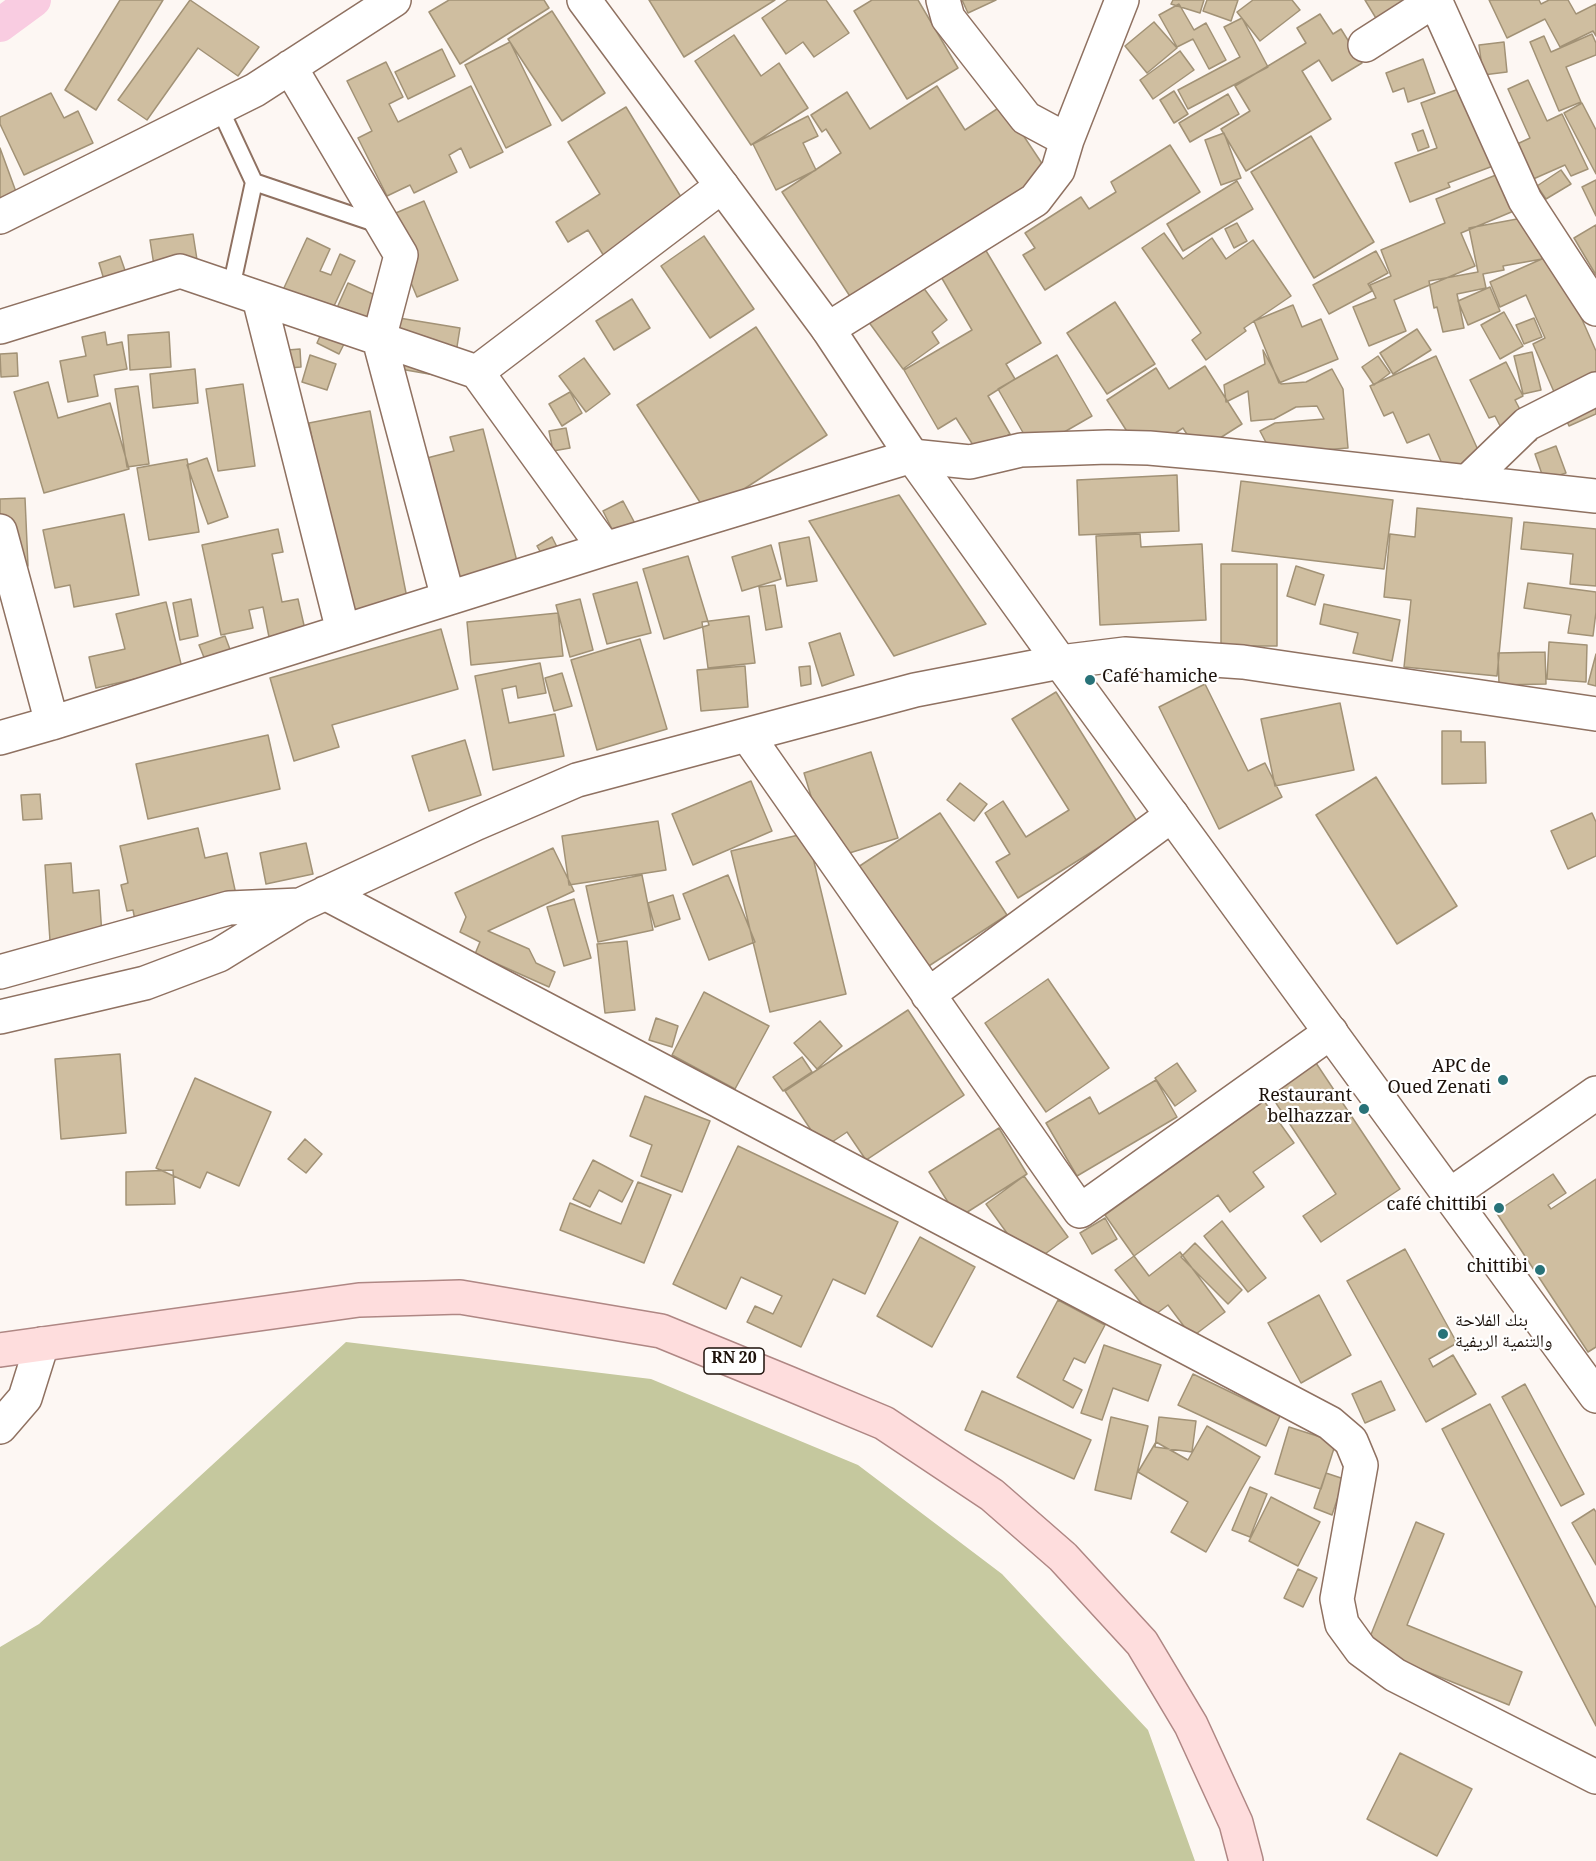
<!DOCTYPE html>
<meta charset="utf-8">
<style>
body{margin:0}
canvas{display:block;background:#fdf7f3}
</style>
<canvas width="1596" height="1861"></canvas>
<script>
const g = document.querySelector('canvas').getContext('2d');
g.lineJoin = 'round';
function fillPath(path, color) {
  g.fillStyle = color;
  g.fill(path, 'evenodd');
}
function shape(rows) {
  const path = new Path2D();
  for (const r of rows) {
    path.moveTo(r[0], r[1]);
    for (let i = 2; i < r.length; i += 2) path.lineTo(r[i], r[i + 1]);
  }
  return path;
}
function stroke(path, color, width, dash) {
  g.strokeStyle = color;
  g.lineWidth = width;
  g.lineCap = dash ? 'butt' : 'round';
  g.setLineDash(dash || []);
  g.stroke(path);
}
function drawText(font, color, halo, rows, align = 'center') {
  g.font = font + ' Georgia,"Noto Naskh Arabic",serif';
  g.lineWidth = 4.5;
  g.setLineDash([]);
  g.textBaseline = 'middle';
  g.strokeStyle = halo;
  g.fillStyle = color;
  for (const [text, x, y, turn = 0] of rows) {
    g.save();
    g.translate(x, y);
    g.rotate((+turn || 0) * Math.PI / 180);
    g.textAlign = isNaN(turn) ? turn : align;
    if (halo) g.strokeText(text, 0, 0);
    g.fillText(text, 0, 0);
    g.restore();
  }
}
fillPath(shape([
 [346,1342,651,1379,858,1465,1002,1574,1148,1730,1195,1861,0,1861,0,1647,39,1624]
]), '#c5c89e');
stroke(shape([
 [0,25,34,0]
]), '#f9cce1', 34);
const building = shape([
 [120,0,163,0,96,110,65,90,120,0],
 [190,0,259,47,238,76,198,48,147,120,118,100,190,0],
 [449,0,544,0,549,8,460,64,429,12,449,0],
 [649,0,775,0,684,57,649,0],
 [788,0,826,0,849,33,814,57,803,42,786,54,762,18,788,0],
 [872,0,918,0,958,68,907,99,854,11,872,0],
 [962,0,996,0,968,13,962,0],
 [1173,0,1204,0,1200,13,1171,4,1173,0],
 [1207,0,1238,0,1231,21,1203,11,1207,0],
 [1253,0,1292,0,1300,10,1260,41,1237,12,1253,0],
 [1365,0,1413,0,1388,38,1365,0],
 [1489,0,1539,0,1541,4,1549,0,1568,0,1576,14,1596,4,1596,36,1593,31,1560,47,1545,19,1507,38,1489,0],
 [1179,4,1194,30,1206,23,1226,60,1209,69,1193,39,1177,47,1159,15,1179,4],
 [552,11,605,93,562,121,508,39,552,11],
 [1320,14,1333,34,1341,29,1362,63,1332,81,1319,60,1302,71,1331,119,1246,171,1221,129,1250,111,1235,86,1306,43,1297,28,1320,14],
 [1242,18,1268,67,1188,109,1178,90,1240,57,1224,27,1242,18],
 [1154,22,1177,48,1147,73,1125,46,1154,22],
 [1592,34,1596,43,1596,55,1566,67,1581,102,1559,111,1530,42,1544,36,1551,52,1592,34],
 [734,35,761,76,779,63,808,108,751,145,695,61,734,35],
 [510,42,551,125,506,148,465,65,510,42],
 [1504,42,1507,72,1483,75,1479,45,1504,42],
 [442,49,455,76,408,99,395,72,442,49],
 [1180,51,1194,70,1153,99,1140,80,1180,51],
 [1423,59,1435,93,1408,102,1404,88,1393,92,1386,73,1423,59],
 [386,62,403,97,389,104,398,122,471,86,503,152,470,168,461,148,449,155,457,172,414,193,410,185,387,196,358,138,372,131,347,81,386,62],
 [1528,80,1547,121,1562,114,1588,169,1571,176,1565,165,1531,180,1515,145,1530,138,1508,89,1528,80],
 [937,86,965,130,1003,105,1049,174,855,304,782,192,841,153,826,129,822,132,811,115,847,92,870,129,937,86],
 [1464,87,1493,166,1448,183,1450,187,1410,202,1395,163,1437,148,1421,103,1464,87],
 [1174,91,1188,114,1174,123,1160,100,1174,91],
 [51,93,64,118,78,111,93,143,24,175,0,124,0,117,51,93],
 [1228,94,1239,114,1190,142,1179,123,1228,94],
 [1582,103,1596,130,1596,174,1564,113,1582,103],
 [626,107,692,215,610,266,588,230,568,242,556,222,600,194,568,142,626,107],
 [808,116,818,136,803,143,816,170,776,190,753,144,808,116],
 [1423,130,1429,147,1418,151,1412,134,1423,130],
 [1224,133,1241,178,1221,185,1205,140,1224,133],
 [1311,136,1374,242,1314,278,1251,172,1311,136],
 [1170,145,1200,192,1045,290,1023,255,1035,248,1025,233,1081,197,1089,209,1116,192,1111,182,1170,145],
 [0,148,19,200,0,207,0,148],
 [1561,170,1571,184,1546,199,1537,186,1561,170],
 [1506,171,1521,208,1461,233,1475,266,1394,300,1406,331,1369,346,1353,307,1376,298,1370,285,1391,276,1381,250,1445,223,1436,199,1506,171],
 [1596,180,1596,216,1582,187,1596,180],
 [1237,181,1253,209,1183,251,1167,224,1237,181],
 [424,201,458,280,417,297,384,218,424,201],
 [1533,216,1542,259,1503,266,1504,270,1483,274,1486,288,1457,294,1464,328,1443,332,1437,307,1434,308,1429,281,1478,272,1469,228,1533,216],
 [1237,223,1247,241,1234,248,1225,229,1237,223],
 [1596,225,1596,275,1574,238,1596,225],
 [1164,233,1183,259,1212,238,1226,259,1253,240,1291,296,1244,328,1246,331,1206,360,1192,340,1201,333,1142,248,1164,233],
 [193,234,198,266,155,272,150,240,193,234],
 [704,236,754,309,710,338,661,266,704,236],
 [307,238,330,249,320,271,331,275,340,254,355,261,327,321,350,332,339,354,317,343,325,325,277,303,307,238],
 [985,249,1041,343,1006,364,1015,379,988,396,1010,434,978,453,956,418,938,429,904,370,972,330,940,275,985,249],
 [1376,251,1388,273,1368,284,1372,291,1329,314,1313,285,1376,251],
 [1553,254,1596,351,1596,414,1569,426,1533,344,1545,338,1526,295,1500,307,1490,282,1553,254],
 [120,256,127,276,105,283,99,263,120,256],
 [348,283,384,299,369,333,333,317,348,283],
 [920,283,947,320,932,332,939,343,903,369,868,321,920,283],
 [1490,287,1500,311,1468,325,1458,301,1490,287],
 [632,299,650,328,614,350,596,321,632,299],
 [1115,302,1155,364,1107,394,1067,333,1115,302],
 [1293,305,1302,327,1321,319,1338,359,1279,383,1254,321,1293,305],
 [1504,312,1523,346,1500,359,1481,325,1504,312],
 [393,317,460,328,452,378,400,369,393,317],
 [1534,318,1542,337,1524,344,1516,325,1534,318],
 [756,327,827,435,707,513,637,405,756,327],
 [1417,329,1431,350,1393,374,1380,353,1417,329],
 [105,332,107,345,122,342,127,369,94,375,98,396,68,402,60,361,86,356,82,337,105,332],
 [169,332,171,367,130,370,128,335,169,332],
 [300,349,301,367,265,370,263,352,300,349],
 [1263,350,1281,384,1306,382,1332,369,1343,389,1348,448,1272,454,1260,431,1275,423,1324,419,1317,406,1296,407,1274,419,1251,421,1248,391,1226,402,1224,385,1265,364,1263,350],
 [1532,352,1541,390,1523,394,1514,356,1532,352],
 [17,353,18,376,1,377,0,354,17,353],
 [310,355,336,364,327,390,302,382,310,355],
 [1057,355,1092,416,1033,450,998,389,1057,355],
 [1378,356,1390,373,1374,385,1362,367,1378,356],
 [1436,356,1486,468,1451,484,1429,434,1407,443,1393,412,1384,416,1370,386,1436,356],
 [584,358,610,394,586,412,559,376,584,358],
 [1506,362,1523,396,1515,400,1536,440,1513,451,1495,416,1489,418,1470,380,1506,362],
 [1205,366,1242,424,1198,452,1183,428,1142,455,1107,400,1156,368,1169,389,1205,366],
 [195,369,198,403,153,408,150,374,195,369],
 [48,382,58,418,110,403,129,469,44,493,14,392,48,382],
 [243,384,255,466,218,471,206,389,243,384],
 [138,386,149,464,127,467,115,389,138,386],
 [570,392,582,413,562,426,549,404,570,392],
 [370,411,408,603,347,615,309,423,370,411],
 [566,428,570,448,553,451,549,431,566,428],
 [483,429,521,577,462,592,427,458,454,451,450,437,483,429],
 [1556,446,1566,473,1544,480,1535,454,1556,446],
 [207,458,228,517,208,524,187,465,207,458],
 [187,459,199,532,149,540,137,468,187,459],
 [1177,475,1179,531,1079,535,1077,480,1177,475],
 [1241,481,1393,500,1384,569,1232,551,1241,481],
 [899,495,986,624,894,656,809,521,899,495],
 [25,498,28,566,0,567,0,499,25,498],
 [623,501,638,529,617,539,603,511,623,501],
 [1417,508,1512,518,1497,676,1404,667,1411,600,1384,597,1390,534,1415,537,1417,508],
 [124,514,139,595,74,607,70,585,55,588,43,530,124,514],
 [1524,522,1596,529,1596,586,1570,584,1573,554,1521,549,1524,522],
 [278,529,283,552,272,554,282,602,298,599,306,634,270,642,263,607,249,610,253,628,221,635,202,545,278,529],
 [1140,534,1141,547,1202,544,1206,620,1100,625,1096,536,1140,534],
 [552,537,560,553,546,562,537,546,552,537],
 [809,537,817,581,787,586,779,543,809,537],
 [771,545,781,579,742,591,732,557,771,545],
 [688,556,709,625,664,639,643,569,688,556],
 [1221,564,1277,564,1277,646,1221,646,1221,564],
 [1296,566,1324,575,1315,605,1287,596,1296,566],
 [637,582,651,633,607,644,593,594,637,582],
 [1528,583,1596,592,1596,612,1593,636,1568,633,1571,615,1524,608,1528,583],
 [775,585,782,627,766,630,759,587,775,585],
 [191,599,198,636,180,640,173,603,191,599],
 [580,599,593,650,570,657,556,605,580,599],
 [166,602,182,668,96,688,89,657,125,649,116,614,166,602],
 [1324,604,1400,620,1392,661,1353,653,1358,633,1320,624,1324,604],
 [558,613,563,656,471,665,467,622,558,613],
 [749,616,755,663,708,668,702,622,749,616],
 [441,629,458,689,332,725,339,747,294,761,270,678,441,629],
 [840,633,854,675,822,686,809,643,840,633],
 [225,636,231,652,205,660,199,645,225,636],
 [640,639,667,729,597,750,571,660,640,639],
 [1549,642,1587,645,1586,682,1547,679,1549,642],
 [1545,652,1546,684,1499,685,1498,653,1545,652],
 [1596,654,1596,686,1588,684,1596,654],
 [540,663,546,693,518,698,516,686,502,689,509,723,555,714,564,756,493,770,475,676,540,663],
 [745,666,748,707,701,711,697,670,745,666],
 [810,666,811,684,801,686,799,667,810,666],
 [562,673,572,706,554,711,545,678,562,673],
 [1205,684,1248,771,1265,763,1282,797,1219,829,1159,707,1205,684],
 [1056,692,1138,823,1018,898,996,862,1010,854,985,813,1003,801,1026,837,1069,810,1012,719,1056,692],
 [1340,703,1354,770,1275,786,1261,719,1340,703],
 [1442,731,1461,731,1461,742,1485,742,1486,783,1442,784,1442,731],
 [268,735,280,789,148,819,136,764,268,735],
 [465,740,481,795,429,811,412,756,465,740],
 [871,752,898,838,830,859,804,773,871,752],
 [1376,777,1457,906,1397,944,1316,815,1376,777],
 [751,781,772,831,693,865,672,814,751,781],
 [960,783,987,804,974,821,947,800,960,783],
 [40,794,42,819,23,820,21,795,40,794],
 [940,813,1007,915,915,975,849,873,940,813],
 [1592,813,1596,822,1596,856,1568,869,1551,831,1592,813],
 [658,821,666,870,569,885,562,836,658,821],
 [198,828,205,858,227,853,240,913,138,936,133,910,127,911,121,885,128,883,120,846,198,828],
 [807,833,846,994,770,1012,731,851,807,833],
 [306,843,313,874,266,884,260,853,306,843],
 [553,848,574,891,488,931,529,949,536,963,555,972,549,987,475,954,480,942,460,932,466,917,455,893,553,848],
 [71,863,73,893,99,890,103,951,51,956,45,865,71,863],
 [642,875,653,930,598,942,586,886,642,875],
 [728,875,755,942,709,960,683,894,728,875],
 [673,895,680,919,655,927,648,903,673,895],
 [574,899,591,958,564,966,547,907,574,899],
 [627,941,635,1010,605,1013,597,944,627,941],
 [1048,979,1109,1068,1046,1112,985,1023,1048,979],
 [704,992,769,1026,735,1089,672,1055,704,992],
 [908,1010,964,1095,866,1160,847,1132,823,1148,785,1091,908,1010],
 [656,1018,678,1026,672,1047,649,1040,656,1018],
 [820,1021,842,1046,817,1069,794,1043,820,1021],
 [120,1054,126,1133,61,1139,55,1059,120,1054],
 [802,1057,812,1072,783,1091,773,1077,802,1057],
 [1177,1063,1196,1091,1175,1106,1155,1078,1177,1063],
 [1316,1063,1400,1189,1321,1242,1303,1216,1336,1194,1270,1094,1316,1063],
 [195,1078,271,1112,239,1186,207,1172,200,1188,156,1168,195,1078],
 [1156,1080,1177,1117,1077,1176,1046,1123,1090,1097,1099,1114,1156,1080],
 [645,1096,710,1121,682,1192,641,1176,652,1145,630,1136,645,1096],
 [1264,1101,1294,1143,1253,1172,1264,1187,1230,1212,1218,1195,1134,1256,1105,1215,1264,1101],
 [999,1128,1027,1174,958,1218,929,1172,999,1128],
 [305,1139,322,1154,306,1173,288,1159,305,1139],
 [738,1146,898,1222,865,1294,833,1279,801,1347,747,1322,755,1306,773,1314,782,1296,741,1277,726,1309,673,1284,738,1146],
 [593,1160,633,1181,622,1202,599,1190,590,1207,573,1199,593,1160],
 [173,1170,175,1204,126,1205,126,1172,173,1170],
 [1553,1174,1566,1193,1548,1205,1551,1209,1596,1179,1596,1347,1588,1352,1496,1212,1553,1174],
 [1024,1176,1068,1237,1030,1265,986,1204,1024,1176],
 [638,1182,671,1195,644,1263,560,1230,570,1203,621,1224,638,1182],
 [1105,1218,1117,1239,1092,1254,1080,1233,1105,1218],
 [1222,1221,1266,1278,1248,1292,1204,1236,1222,1221],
 [920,1237,975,1267,932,1347,877,1316,920,1237],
 [1195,1243,1242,1290,1228,1304,1181,1257,1195,1243],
 [1405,1249,1457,1343,1429,1359,1433,1367,1453,1355,1476,1394,1426,1422,1347,1281,1405,1249],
 [1180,1252,1225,1312,1192,1337,1168,1305,1152,1317,1115,1270,1134,1256,1149,1276,1180,1252],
 [1319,1295,1351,1355,1301,1383,1268,1323,1319,1295],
 [1058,1300,1105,1325,1085,1363,1074,1358,1063,1380,1082,1390,1073,1408,1017,1377,1058,1300],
 [1104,1345,1161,1365,1148,1401,1113,1388,1102,1420,1081,1413,1104,1345],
 [1193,1374,1280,1416,1266,1446,1178,1405,1193,1374],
 [1381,1381,1395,1410,1365,1423,1352,1394,1381,1381],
 [1525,1384,1584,1494,1561,1506,1502,1397,1525,1384],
 [982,1391,1091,1440,1074,1479,965,1430,982,1391],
 [1490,1404,1596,1608,1596,1726,1442,1429,1490,1404],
 [1111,1417,1148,1426,1131,1499,1095,1490,1111,1417],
 [1159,1417,1196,1421,1192,1452,1155,1447,1159,1417],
 [1207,1426,1260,1457,1206,1552,1171,1532,1188,1502,1138,1472,1156,1442,1188,1460,1207,1426],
 [1289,1427,1336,1442,1321,1489,1275,1474,1289,1427],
 [1326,1473,1344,1479,1332,1515,1314,1508,1326,1473],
 [1250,1487,1267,1494,1250,1537,1232,1530,1250,1487],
 [1271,1497,1320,1522,1298,1566,1249,1541,1271,1497],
 [1594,1509,1596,1512,1596,1565,1572,1523,1594,1509],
 [1416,1522,1444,1534,1407,1625,1522,1672,1509,1705,1366,1647,1416,1522],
 [1298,1569,1317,1578,1303,1607,1284,1598,1298,1569],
 [1400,1753,1472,1789,1437,1856,1367,1819,1400,1753]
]);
fillPath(building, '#cfbea0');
stroke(building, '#a29276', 1.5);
const service = shape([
 [219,107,254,182,231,288],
 [254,182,381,225]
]);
const minor = shape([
 [943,0,948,18,1026,118,1067,140],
 [1435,0,1525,200,1596,309],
 [1365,45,1435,0],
 [290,67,401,255,379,339,448,598],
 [0,217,255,90,394,0],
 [259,298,343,631],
 [0,327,180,271,477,372,722,186],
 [828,329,1035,200,1058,170,1067,140,1122,0],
 [477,372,605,549],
 [1467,482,1527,424,1596,389],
 [0,531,52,723],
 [747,735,1080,1211,1331,1032],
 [0,738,52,723,605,549,912,456,970,462,1021,450,1108,447,1149,448,1216,454,1596,496],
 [325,893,1330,1423,1351,1441,1361,1465,1337,1599,1342,1624,1361,1650,1395,1675,1596,1777],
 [300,905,477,823,577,780,915,690,1060,662,1125,654,1243,662,1596,714],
 [0,972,229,908,300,905,219,955,145,983,0,1017],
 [928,995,1172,815],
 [1450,1195,1596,1093],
 [0,1427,25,1398,42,1344]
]);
const tertiary = shape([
 [584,0,828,329,912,456,1060,662,1596,1396]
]);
const primary = shape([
 [0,1350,359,1300,460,1297,661,1331,788,1383,884,1423,992,1495,1063,1557,1142,1643,1191,1725,1236,1823,1246,1861]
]);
stroke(service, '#8f7161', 20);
stroke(minor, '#8f7161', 36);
stroke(tertiary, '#8f7161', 36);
stroke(primary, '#af8784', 36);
stroke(service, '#fff', 16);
stroke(minor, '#fff', 33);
stroke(tertiary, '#fff', 33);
stroke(primary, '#fedddd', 33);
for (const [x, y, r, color] of [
 [1090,680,6,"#287278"],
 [1503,1080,6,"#287278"],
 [1364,1109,6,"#287278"],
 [1499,1208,6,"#287278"],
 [1540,1270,6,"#287278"],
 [1443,1334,6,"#287278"]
]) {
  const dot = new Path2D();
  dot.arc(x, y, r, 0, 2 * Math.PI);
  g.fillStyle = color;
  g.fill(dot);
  stroke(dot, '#fff', 2);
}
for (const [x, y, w] of [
 [734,1361,60]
]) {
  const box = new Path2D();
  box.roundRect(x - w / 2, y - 13, w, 26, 4.5);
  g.fillStyle = '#fff';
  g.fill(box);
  stroke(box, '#1c110a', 1.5);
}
drawText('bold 16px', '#1c110a', null, [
 ["RN 20",734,1361]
]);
drawText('18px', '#1c110a', '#fff', [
 ["Café hamiche",1102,680,"left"],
 ["APC de",1491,1070],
 ["Oued Zenati",1491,1091],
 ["Restaurant",1352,1099],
 ["belhazzar",1352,1120],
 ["café chittibi",1487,1208],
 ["chittibi",1528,1270],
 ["بنك الفلاحة",1455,1324,"left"],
 ["والتنمية الريفية",1455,1345,"left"]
], 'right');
</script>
